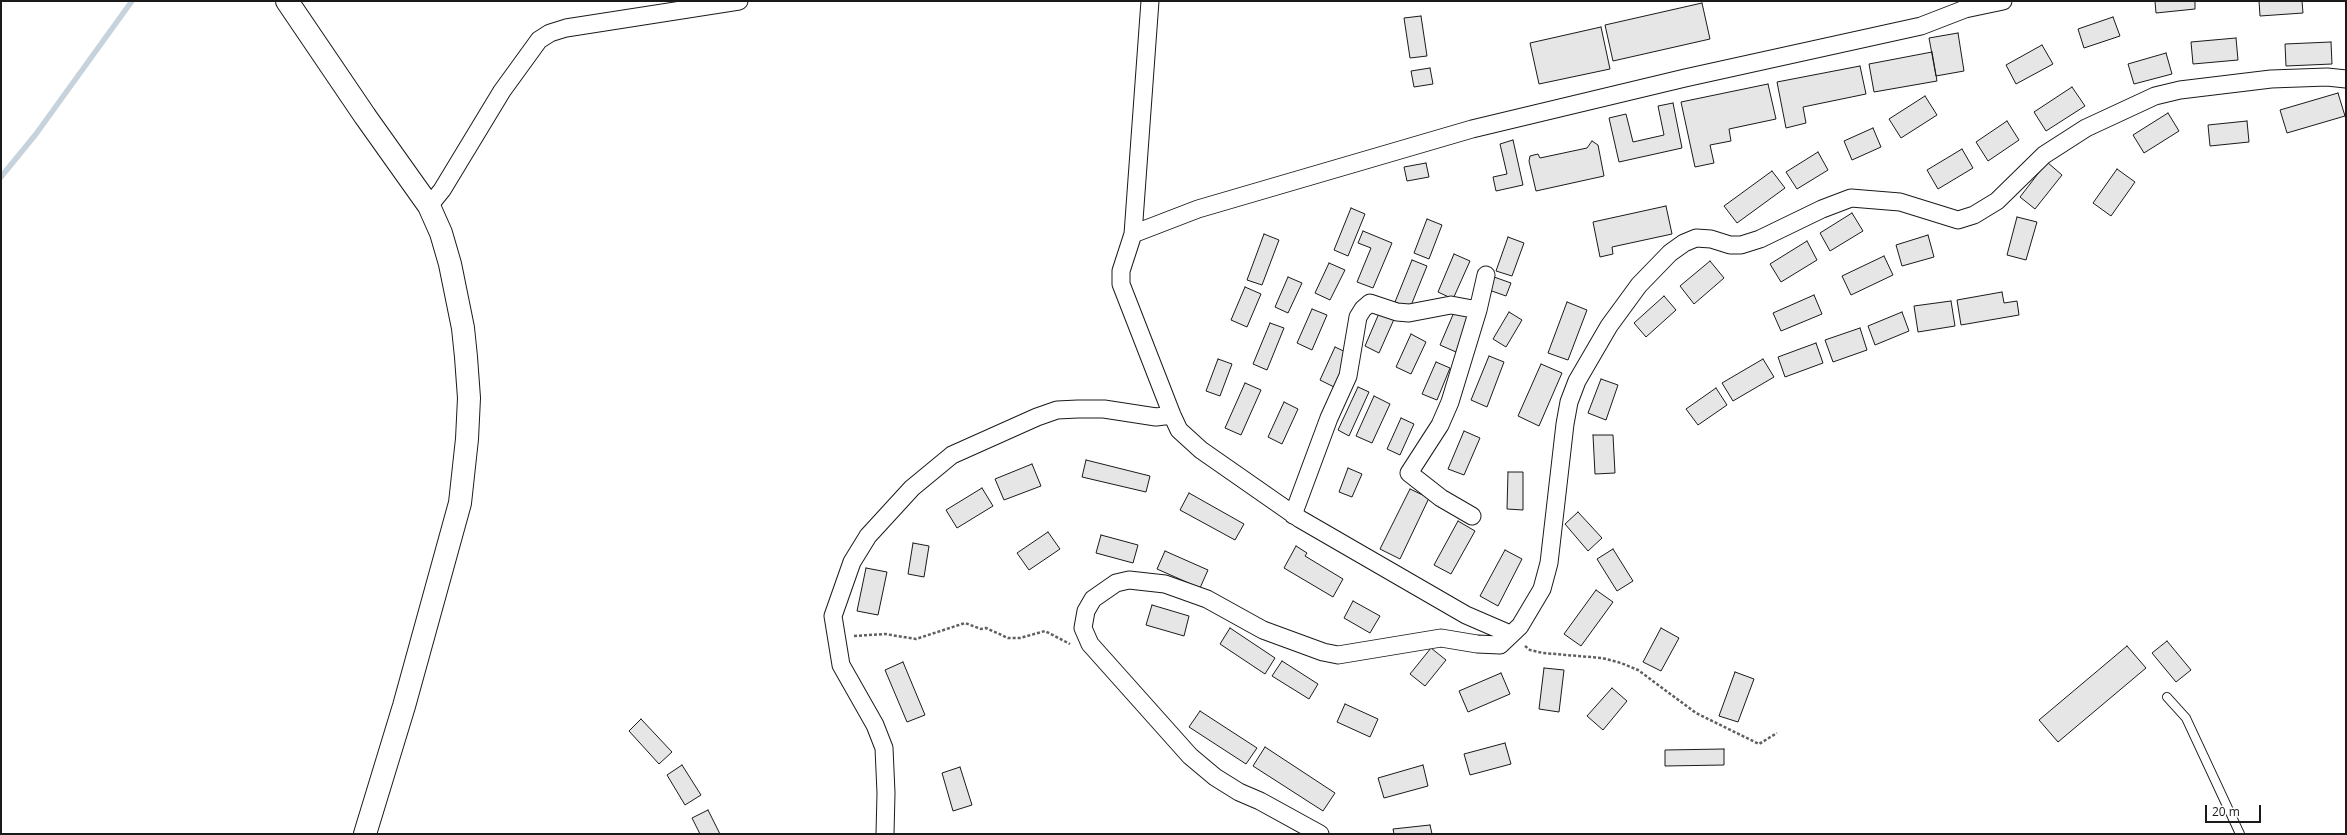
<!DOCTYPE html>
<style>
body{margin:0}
#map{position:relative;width:2347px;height:835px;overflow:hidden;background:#fff;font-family:"Open Sans",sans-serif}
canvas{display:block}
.frame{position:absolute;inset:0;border:2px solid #1a1a1a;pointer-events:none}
.scale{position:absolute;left:2205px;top:805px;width:56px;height:18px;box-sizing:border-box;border:2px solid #1a1a1a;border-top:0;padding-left:5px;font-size:12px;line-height:14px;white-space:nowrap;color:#1a1a1a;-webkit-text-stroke:3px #fff;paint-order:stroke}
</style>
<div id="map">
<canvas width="2347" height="835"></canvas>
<div class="frame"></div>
<div class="scale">20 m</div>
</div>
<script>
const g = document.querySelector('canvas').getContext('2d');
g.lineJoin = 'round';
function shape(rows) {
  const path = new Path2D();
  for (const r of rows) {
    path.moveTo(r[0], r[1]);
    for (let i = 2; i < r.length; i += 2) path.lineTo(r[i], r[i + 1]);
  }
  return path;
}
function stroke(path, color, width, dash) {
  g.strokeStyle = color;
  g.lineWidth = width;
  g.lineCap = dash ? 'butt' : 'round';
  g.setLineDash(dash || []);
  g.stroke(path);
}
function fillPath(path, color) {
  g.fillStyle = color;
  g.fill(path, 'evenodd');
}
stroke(shape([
 [1,177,36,134,132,1]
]), '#c6d2dc', 5.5);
const building = shape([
 [2155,1,2195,1,2195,9,2156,13,2155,1],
 [2259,1,2302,1,2303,13,2260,16,2259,1],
 [1702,3,1710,39,1613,61,1605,25,1702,3],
 [1421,16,1427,56,1410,58,1404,18,1421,16],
 [2113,17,2120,36,2084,48,2078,29,2113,17],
 [1601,27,1610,69,1539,84,1530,43,1601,27],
 [1958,33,1964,71,1936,76,1929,38,1958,33],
 [2236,38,2238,60,2193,64,2191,42,2236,38],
 [2331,42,2332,64,2286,66,2285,44,2331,42],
 [2042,45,2053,64,2016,84,2006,65,2042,45],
 [1932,52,1937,81,1874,92,1869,64,1932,52],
 [2166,53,2172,74,2134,84,2128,64,2166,53],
 [1860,66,1866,94,1803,107,1806,123,1786,128,1777,82,1860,66],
 [1430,68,1433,84,1414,87,1411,71,1430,68],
 [1768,84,1776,119,1729,129,1731,141,1710,145,1714,163,1695,167,1681,102,1768,84],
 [2072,87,2085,106,2046,131,2034,112,2072,87],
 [2338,93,2345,116,2287,133,2280,110,2338,93],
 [1925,96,1937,115,1901,138,1889,119,1925,96],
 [1673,103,1682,148,1619,162,1609,118,1626,114,1633,142,1664,135,1658,106,1673,103],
 [2168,113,2179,131,2144,153,2133,135,2168,113],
 [2007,121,2019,140,1988,161,1976,142,2007,121],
 [2247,121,2249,142,2210,146,2208,125,2247,121],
 [1873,128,1881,147,1852,160,1844,141,1873,128],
 [1513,140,1523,185,1496,191,1493,177,1507,174,1500,144,1513,140],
 [1592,141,1598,145,1604,176,1536,191,1529,161,1530,156,1538,154,1540,158,1587,148,1592,141],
 [1962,149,1973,168,1938,189,1927,170,1962,149],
 [1818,152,1828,170,1797,189,1786,172,1818,152],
 [2047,162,2062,175,2035,209,2020,197,2047,162],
 [1426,163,1429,177,1407,181,1404,167,1426,163],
 [2117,169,2135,182,2111,216,2093,203,2117,169],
 [1772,171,1785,188,1737,223,1724,206,1772,171],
 [1666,206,1672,234,1612,247,1613,254,1600,257,1593,222,1666,206],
 [1351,208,1365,214,1348,256,1334,250,1351,208],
 [1852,213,1863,231,1830,251,1820,233,1852,213],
 [2017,217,2037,222,2026,260,2007,255,2017,217],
 [1427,219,1442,225,1429,259,1414,253,1427,219],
 [1363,231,1392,243,1373,288,1357,282,1371,248,1358,243,1363,231],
 [1264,234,1279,240,1262,285,1247,280,1264,234],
 [1928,235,1934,257,1902,266,1896,245,1928,235],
 [1508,237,1524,243,1512,276,1496,271,1508,237],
 [1807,241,1817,260,1781,282,1770,264,1807,241],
 [1454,254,1470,261,1453,299,1438,292,1454,254],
 [1884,256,1893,275,1851,295,1842,276,1884,256],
 [1412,260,1427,266,1410,308,1395,302,1412,260],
 [1710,261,1724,278,1694,304,1680,286,1710,261],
 [1329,263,1345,270,1330,300,1315,293,1329,263],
 [1288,277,1302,283,1288,313,1275,307,1288,277],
 [1494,277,1511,283,1506,296,1489,290,1494,277],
 [1245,287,1261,294,1247,327,1231,320,1245,287],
 [2002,292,2004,303,2017,301,2019,315,1961,325,1957,300,2002,292],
 [1814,295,1822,314,1781,331,1773,313,1814,295],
 [1664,296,1676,310,1646,337,1634,323,1664,296],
 [1951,301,1955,326,1918,332,1914,306,1951,301],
 [1567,302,1587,310,1568,360,1548,353,1567,302],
 [1312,309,1327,315,1312,350,1297,343,1312,309],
 [1455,310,1471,317,1456,352,1440,345,1455,310],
 [1380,311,1395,317,1379,353,1365,346,1380,311],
 [1509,312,1522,320,1506,347,1493,339,1509,312],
 [1902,312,1909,331,1875,345,1868,326,1902,312],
 [1270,323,1284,328,1267,370,1253,364,1270,323],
 [1860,328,1867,350,1833,362,1825,340,1860,328],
 [1411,334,1426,342,1411,374,1396,367,1411,334],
 [1816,343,1823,363,1785,377,1778,357,1816,343],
 [1335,347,1350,354,1334,387,1320,380,1335,347],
 [1489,356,1504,362,1487,407,1471,400,1489,356],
 [1218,359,1232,364,1220,396,1206,391,1218,359],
 [1763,359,1774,377,1733,401,1722,383,1763,359],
 [1436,362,1450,368,1437,400,1422,394,1436,362],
 [1541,364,1562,373,1539,426,1518,416,1541,364],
 [1601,379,1618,385,1606,420,1588,413,1601,379],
 [1245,383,1261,390,1241,435,1225,428,1245,383],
 [1358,387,1369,392,1349,436,1338,430,1358,387],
 [1716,388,1727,405,1698,425,1686,409,1716,388],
 [1374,396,1390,404,1372,443,1356,436,1374,396],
 [1284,402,1298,409,1282,444,1268,437,1284,402],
 [1401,418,1414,424,1400,455,1387,449,1401,418],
 [1464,431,1480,438,1464,475,1448,469,1464,431],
 [1593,435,1613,435,1615,473,1595,474,1593,435],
 [1086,460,1150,476,1146,492,1082,477,1086,460],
 [1032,464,1041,486,1004,500,995,479,1032,464],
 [1348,468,1362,474,1352,497,1339,492,1348,468],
 [1508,472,1523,472,1523,510,1507,509,1508,472],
 [982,488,993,506,957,528,946,510,982,488],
 [1410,489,1429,498,1400,559,1380,549,1410,489],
 [1189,493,1244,524,1235,540,1180,510,1189,493],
 [1578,512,1602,538,1588,551,1565,524,1578,512],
 [1458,521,1475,531,1451,574,1434,565,1458,521],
 [1048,532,1060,549,1029,570,1017,553,1048,532],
 [1101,535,1138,545,1133,563,1096,553,1101,535],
 [913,543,929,546,924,577,908,574,913,543],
 [1296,546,1307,553,1305,556,1343,579,1333,597,1284,568,1296,546],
 [1613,549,1633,581,1617,591,1597,559,1613,549],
 [1505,550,1522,559,1498,606,1480,596,1505,550],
 [1165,551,1208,570,1200,588,1157,569,1165,551],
 [866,568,887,572,878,615,857,611,866,568],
 [1596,590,1613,602,1581,646,1564,634,1596,590],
 [1353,601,1380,616,1370,633,1344,618,1353,601],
 [1152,605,1189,616,1184,636,1146,625,1152,605],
 [1230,628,1275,658,1265,674,1220,644,1230,628],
 [1661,628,1679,638,1661,671,1643,662,1661,628],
 [2167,641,2191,670,2176,682,2152,653,2167,641],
 [2127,646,2146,668,2058,742,2039,720,2127,646],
 [1431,648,1446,660,1425,686,1410,674,1431,648],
 [1282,661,1318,684,1309,699,1272,676,1282,661],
 [903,662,925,715,907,722,885,670,903,662],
 [1544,668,1564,670,1559,712,1539,709,1544,668],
 [1735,672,1754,679,1738,722,1719,716,1735,672],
 [1501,673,1510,694,1468,712,1459,691,1501,673],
 [1612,688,1627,701,1603,730,1587,716,1612,688],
 [1345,704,1378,719,1370,737,1337,722,1345,704],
 [1200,711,1257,748,1246,764,1189,727,1200,711],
 [641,719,672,752,659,764,629,731,641,719],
 [1505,743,1511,764,1470,775,1464,754,1505,743],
 [1265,747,1335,793,1323,811,1253,766,1265,747],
 [1724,749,1724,765,1665,766,1665,750,1724,749],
 [682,765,701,795,685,805,667,775,682,765],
 [1423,765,1428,786,1384,798,1378,778,1423,765],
 [960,767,972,805,953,811,942,773,960,767],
 [708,810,720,834,700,834,692,818,708,810],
 [1430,825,1432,834,1394,834,1393,829,1430,825]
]);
fillPath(building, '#e6e6e6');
stroke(building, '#1a1a1a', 1);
const lane = shape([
 [2167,697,2186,718,2240,834]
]);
const street = shape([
 [1150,1,1133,234,1121,271,1121,284,1172,415,1179,430,1201,450,1300,519,1466,615,1510,634],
 [429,206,442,190,502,91,539,40,550,33,566,28,739,1],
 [1133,234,1198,209,1472,129,1685,78,1921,26,1965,9,2003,1],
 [1293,515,1329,418,1348,376,1358,317,1363,309,1370,303,1397,312,1409,313,1451,305,1478,310],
 [1472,516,1441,498,1409,473,1440,425,1450,402,1478,310,1486,275],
 [885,834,886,793,884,748,875,725,841,665,833,616,852,562,868,536,912,488,952,455,1037,417,1057,410,1078,409,1104,409,1156,417,1172,415],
 [1320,834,1260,801,1239,792,1215,777,1190,756,1090,644,1083,628,1086,611,1093,599,1116,583,1129,580,1165,584,1207,599,1263,630,1323,652,1338,655,1441,638,1477,644,1500,645,1520,626,1542,589,1549,563,1565,424,1569,402,1577,381,1609,326,1639,285,1670,253,1684,243,1696,238,1711,239,1730,245,1741,245,1760,239,1822,209,1851,198,1900,202,1958,220,1974,215,1997,201,2044,155,2086,128,2155,96,2180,90,2271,79,2327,77,2346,79]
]);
const primary = shape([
 [287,1,365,116,429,206,441,233,450,264,463,328,466,357,469,398,467,439,460,503,404,706,365,834]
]);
stroke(lane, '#1a1a1a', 10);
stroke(street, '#1a1a1a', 19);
stroke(primary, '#1a1a1a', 24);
stroke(shape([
 [854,636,885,634,916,639,965,623,981,629,986,628,1008,638,1020,638,1045,631,1070,644],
 [1525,646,1530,650,1543,653,1602,658,1621,663,1638,670,1696,713,1759,744,1777,733]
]), '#5f5f5f', 2.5, [3, 2]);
stroke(lane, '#fff', 8);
stroke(street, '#fff', 17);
stroke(primary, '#fff', 22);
</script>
